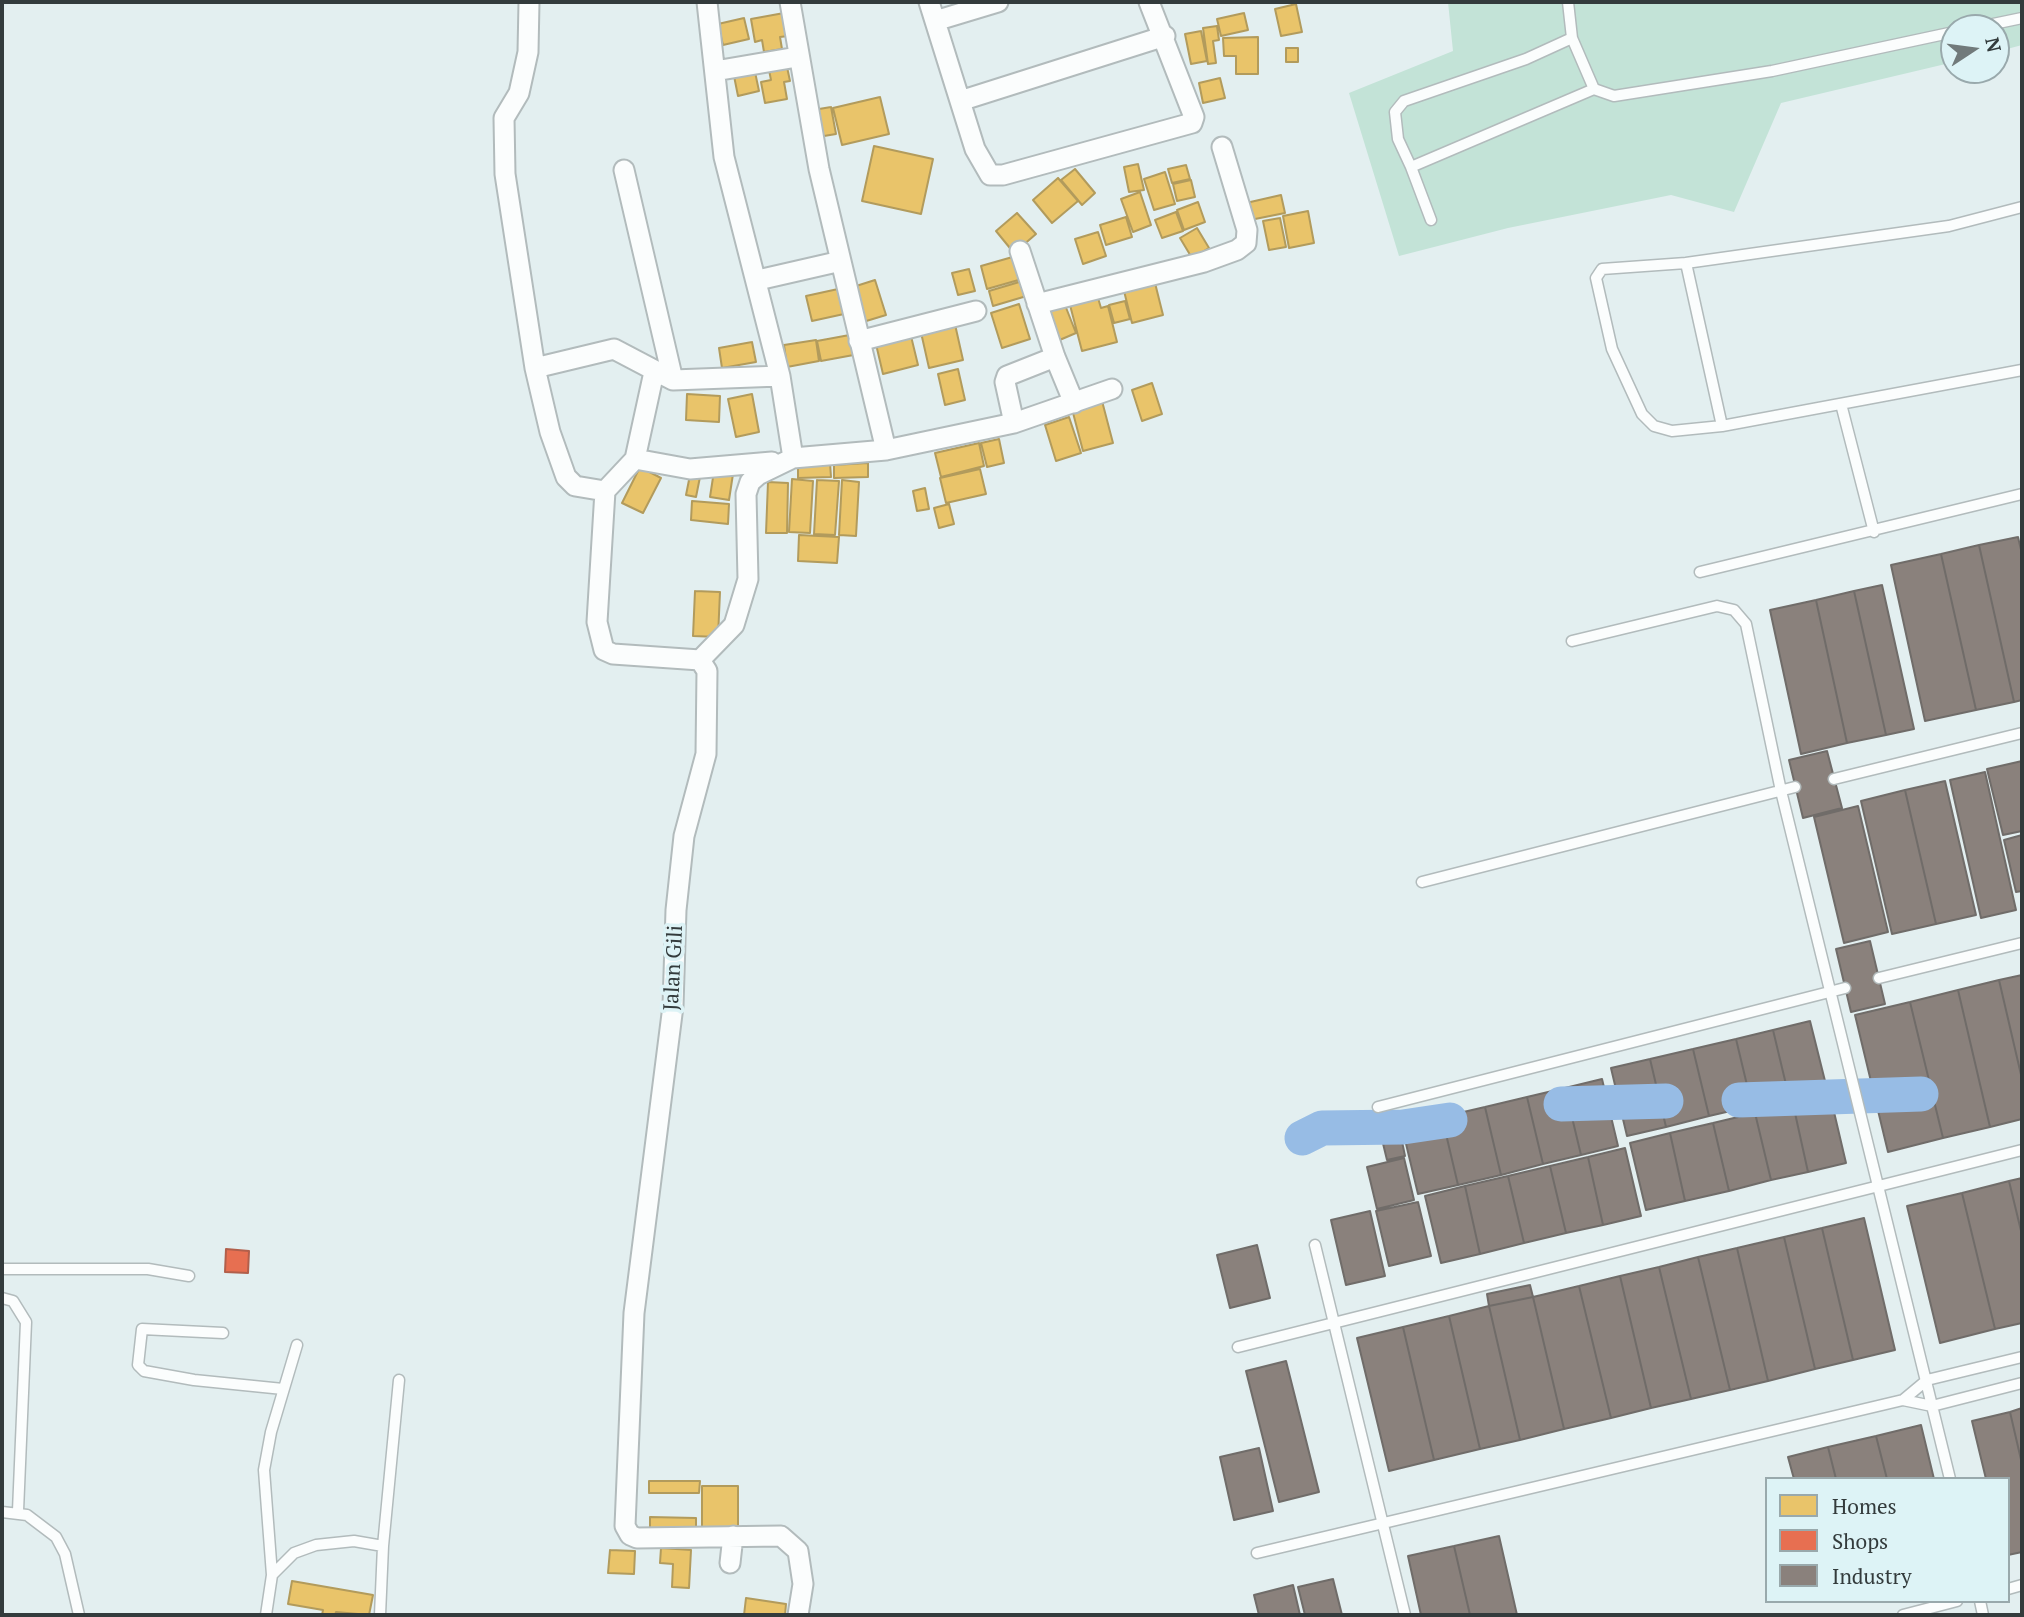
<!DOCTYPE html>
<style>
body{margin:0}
#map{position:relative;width:2024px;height:1617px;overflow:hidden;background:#e3eff0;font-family:"PT Serif",serif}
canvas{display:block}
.frame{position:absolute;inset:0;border:4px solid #333b3c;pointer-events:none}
.legend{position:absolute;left:1765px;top:1477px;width:245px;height:126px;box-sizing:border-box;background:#ddf3f6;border:2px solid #99a9ac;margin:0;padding:9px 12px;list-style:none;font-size:21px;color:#333b3c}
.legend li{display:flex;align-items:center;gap:14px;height:35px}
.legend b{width:35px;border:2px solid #99a9ac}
.north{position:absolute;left:1940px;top:14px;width:70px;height:70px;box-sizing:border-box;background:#ddf3f6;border:2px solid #99a9ac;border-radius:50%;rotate:77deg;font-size:19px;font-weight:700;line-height:28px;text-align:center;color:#333b3c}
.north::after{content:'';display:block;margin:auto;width:24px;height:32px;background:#717a7b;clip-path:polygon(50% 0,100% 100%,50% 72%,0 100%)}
</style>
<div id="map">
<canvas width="2024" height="1617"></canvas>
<div class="frame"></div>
<ul class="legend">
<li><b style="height:19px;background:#e9c46a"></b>Homes</li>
<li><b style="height:19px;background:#e76f51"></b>Shops</li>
<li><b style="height:19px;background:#8a817c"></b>Industry</li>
</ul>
<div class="north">N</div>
</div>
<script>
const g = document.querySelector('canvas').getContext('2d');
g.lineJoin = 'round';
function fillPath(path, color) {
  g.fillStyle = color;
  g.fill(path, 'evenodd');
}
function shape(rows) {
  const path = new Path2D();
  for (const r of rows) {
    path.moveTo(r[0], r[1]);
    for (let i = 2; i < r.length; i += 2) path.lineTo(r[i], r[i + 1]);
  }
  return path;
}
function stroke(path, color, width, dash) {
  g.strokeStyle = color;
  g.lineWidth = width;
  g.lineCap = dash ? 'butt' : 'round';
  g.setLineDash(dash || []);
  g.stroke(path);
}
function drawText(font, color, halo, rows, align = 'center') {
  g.font = font + ' "PT Serif",serif';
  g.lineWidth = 7;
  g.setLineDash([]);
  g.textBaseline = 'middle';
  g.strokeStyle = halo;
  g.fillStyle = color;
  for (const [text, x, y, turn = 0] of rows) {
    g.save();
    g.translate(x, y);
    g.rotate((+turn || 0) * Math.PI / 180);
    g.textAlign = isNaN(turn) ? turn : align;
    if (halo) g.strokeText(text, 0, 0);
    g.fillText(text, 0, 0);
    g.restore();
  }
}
fillPath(shape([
 [1448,2,2022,2,2022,45,1996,52,1996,28,1954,28,1954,62,1781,103,1734,212,1671,195,1508,228,1399,256,1349,93,1453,51]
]), '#c3e3d7');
const homes = shape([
 [1296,4,1302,32,1281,36,1275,9,1296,4],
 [784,13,788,36,780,37,782,49,764,52,762,40,755,42,751,19,784,13],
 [1244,13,1248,30,1221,36,1217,19,1244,13],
 [744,18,749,39,723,45,718,24,744,18],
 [1217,26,1219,40,1213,41,1216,63,1208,64,1203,28,1217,26],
 [1201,31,1207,61,1191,64,1185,34,1201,31],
 [1258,37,1258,74,1236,74,1236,56,1224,56,1223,38,1258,37],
 [1286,48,1298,48,1298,62,1286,62,1286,48],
 [787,67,790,81,784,82,787,99,765,103,761,82,771,80,769,70,787,67],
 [755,72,759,91,738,96,734,76,755,72],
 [1220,78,1225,98,1203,103,1199,83,1220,78],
 [880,97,889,134,842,145,833,108,880,97],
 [831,107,836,134,818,137,813,110,831,107],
 [874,146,933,159,921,214,862,201,874,146],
 [1138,164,1144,190,1129,192,1124,167,1138,164],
 [1186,165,1190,179,1172,183,1168,169,1186,165],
 [1075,169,1095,193,1082,205,1061,180,1075,169],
 [1165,172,1175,204,1154,210,1144,179,1165,172],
 [1058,178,1078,201,1052,223,1033,200,1058,178],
 [1191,180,1195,197,1177,201,1173,184,1191,180],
 [1140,192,1151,225,1133,232,1121,199,1140,192],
 [1281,195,1285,213,1250,220,1246,203,1281,195],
 [1198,202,1205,222,1184,230,1177,210,1198,202],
 [1308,211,1314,243,1289,248,1283,216,1308,211],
 [1176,212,1183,231,1162,238,1155,220,1176,212],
 [1017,213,1036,234,1014,253,996,231,1017,213],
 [1126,217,1132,237,1106,245,1100,225,1126,217],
 [1280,218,1286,247,1269,250,1263,221,1280,218],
 [1197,228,1209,248,1192,258,1180,238,1197,228],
 [1098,232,1106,256,1083,264,1075,239,1098,232],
 [1016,256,1022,279,987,289,981,266,1016,256],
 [969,269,975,291,958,295,952,273,969,269],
 [1154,279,1163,315,1132,323,1123,287,1154,279],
 [875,280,886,315,863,322,853,287,875,280],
 [1026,280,1030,295,993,306,989,291,1026,280],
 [838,289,844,314,812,321,806,296,838,289],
 [1098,298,1101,308,1108,306,1117,342,1082,351,1070,305,1098,298],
 [1063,300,1076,333,1055,342,1042,308,1063,300],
 [1125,301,1130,319,1114,323,1109,305,1125,301],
 [1019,304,1030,339,1002,348,991,313,1019,304],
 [954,320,963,360,929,368,920,328,954,320],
 [910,332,918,365,883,374,875,340,910,332],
 [855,334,859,354,821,361,817,341,855,334],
 [816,340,819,361,787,367,784,345,816,340],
 [752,342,756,362,722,368,719,348,752,342],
 [958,369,965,400,945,405,938,374,958,369],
 [1152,383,1162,414,1142,421,1132,390,1152,383],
 [687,394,720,396,719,422,686,420,687,394],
 [752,394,759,432,736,437,728,399,752,394],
 [1102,401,1113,443,1083,451,1072,409,1102,401],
 [1069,417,1081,453,1056,461,1045,425,1069,417],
 [999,439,1004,463,987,467,981,443,999,439],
 [979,443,984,466,941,477,935,453,979,443],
 [830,463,831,477,798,478,798,464,830,463],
 [868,463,868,477,834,478,834,465,868,463],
 [640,467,661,478,643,513,622,503,640,467],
 [980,469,986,494,946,503,940,478,980,469],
 [714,471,733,474,729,500,710,497,714,471],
 [690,475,700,477,696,497,686,495,690,475],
 [792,479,813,481,810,533,789,532,792,479],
 [817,480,839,481,835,535,814,534,817,480],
 [842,480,859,482,856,536,839,535,842,480],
 [768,482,788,483,787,533,766,533,768,482],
 [925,488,929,509,917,511,913,491,925,488],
 [692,501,729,504,728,524,691,520,692,501],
 [949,504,954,524,939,528,934,508,949,504],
 [799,535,839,537,837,563,798,561,799,535],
 [695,591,720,592,718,637,693,636,695,591],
 [649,1481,700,1481,699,1493,649,1493,649,1481],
 [702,1486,738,1486,738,1528,702,1529,702,1486],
 [650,1517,696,1518,696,1535,650,1534,650,1517],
 [661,1548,691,1550,689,1588,672,1587,673,1564,660,1563,661,1548],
 [610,1550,635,1551,634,1574,608,1573,610,1550],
 [292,1581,373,1595,369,1615,336,1612,335,1615,322,1615,323,1610,288,1604,292,1581],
 [746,1598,786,1604,785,1615,744,1615,746,1598]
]);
fillPath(homes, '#e9c46a');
stroke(homes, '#b29b5c', 2);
const shops = shape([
 [226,1249,249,1251,248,1273,225,1272,226,1249]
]);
fillPath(shops, '#e76f51');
stroke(shops, '#b15f4b', 2);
const industry = shape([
 [2018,537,2022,554,2022,700,2014,702,1979,545,2018,537],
 [1979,545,2014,702,1976,710,1941,554,1979,545],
 [1941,554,1976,710,1925,721,1891,565,1941,554],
 [1882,585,1914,729,1886,735,1854,591,1882,585],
 [1854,591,1886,735,1847,743,1816,600,1854,591],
 [1816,600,1847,743,1801,754,1770,610,1816,600],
 [1827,751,1842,808,1803,818,1789,760,1827,751],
 [2022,761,2022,831,2003,835,1987,769,2022,761],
 [1985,772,2016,910,1981,918,1950,780,1985,772],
 [1945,781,1976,915,1936,924,1905,790,1945,781],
 [1905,790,1936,924,1892,934,1861,801,1905,790],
 [1858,806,1888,932,1844,943,1814,817,1858,806],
 [2022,835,2022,891,2016,892,2004,840,2022,835],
 [1870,941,1885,1004,1851,1012,1836,949,1870,941],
 [2022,975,2022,1079,1999,980,2022,975],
 [1999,980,2022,1079,2022,1119,1990,1127,1958,990,1999,980],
 [1958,990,1990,1127,1943,1138,1910,1002,1958,990],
 [1910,1002,1943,1138,1888,1152,1855,1015,1910,1002],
 [1810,1021,1827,1089,1789,1097,1773,1030,1810,1021],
 [1773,1030,1789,1097,1752,1106,1736,1039,1773,1030],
 [1736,1039,1752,1106,1709,1116,1693,1049,1736,1039],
 [1693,1049,1709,1116,1666,1127,1650,1059,1693,1049],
 [1650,1059,1666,1127,1627,1136,1611,1068,1650,1059],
 [1602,1079,1618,1146,1581,1155,1565,1088,1602,1079],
 [1565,1088,1581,1155,1543,1164,1527,1097,1565,1088],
 [1830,1095,1846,1163,1808,1172,1793,1104,1830,1095],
 [1527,1097,1543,1164,1501,1175,1485,1107,1527,1097],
 [1793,1104,1808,1172,1771,1180,1755,1113,1793,1104],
 [1485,1107,1501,1175,1458,1185,1442,1117,1485,1107],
 [1755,1113,1771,1180,1729,1191,1713,1123,1755,1113],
 [1442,1117,1458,1185,1418,1194,1402,1127,1442,1117],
 [1713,1123,1729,1191,1685,1201,1670,1133,1713,1123],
 [1399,1127,1405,1156,1387,1160,1380,1131,1399,1127],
 [1670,1133,1685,1201,1646,1210,1630,1143,1670,1133],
 [1625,1148,1641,1216,1603,1225,1588,1157,1625,1148],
 [1588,1157,1603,1225,1566,1233,1550,1166,1588,1157],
 [1404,1158,1414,1200,1377,1209,1367,1167,1404,1158],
 [1550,1166,1566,1233,1524,1243,1508,1176,1550,1166],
 [1508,1176,1524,1243,1480,1254,1465,1186,1508,1176],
 [2022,1178,2022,1235,2009,1181,2022,1178],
 [2009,1181,2022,1235,2022,1323,1995,1329,1962,1193,2009,1181],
 [1465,1186,1480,1254,1441,1263,1425,1196,1465,1186],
 [1962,1193,1995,1329,1940,1343,1907,1206,1962,1193],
 [1418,1202,1431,1256,1389,1266,1376,1211,1418,1202],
 [1370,1211,1385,1276,1346,1285,1331,1220,1370,1211],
 [1864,1218,1895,1350,1853,1360,1822,1228,1864,1218],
 [1822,1228,1853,1360,1815,1369,1784,1237,1822,1228],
 [1784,1237,1815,1369,1768,1381,1737,1248,1784,1237],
 [1257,1245,1270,1298,1230,1308,1217,1255,1257,1245],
 [1737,1248,1768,1381,1730,1390,1698,1257,1737,1248],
 [1698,1257,1730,1390,1691,1399,1659,1267,1698,1257],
 [1659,1267,1691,1399,1651,1408,1620,1276,1659,1267],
 [1620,1276,1651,1408,1611,1418,1579,1286,1620,1276],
 [1530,1285,1533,1297,1489,1306,1487,1294,1530,1285],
 [1579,1286,1611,1418,1564,1429,1533,1297,1579,1286],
 [1533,1297,1564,1429,1520,1440,1489,1306,1533,1297],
 [1489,1306,1520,1440,1480,1449,1449,1316,1489,1306],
 [1449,1316,1480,1449,1434,1460,1403,1327,1449,1316],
 [1403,1327,1434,1460,1389,1471,1357,1338,1403,1327],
 [1286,1361,1319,1492,1279,1502,1246,1371,1286,1361],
 [2022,1408,2022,1464,2010,1412,2022,1408],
 [2010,1412,2022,1464,2022,1552,2008,1555,2008,1479,1986,1479,1972,1421,2010,1412],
 [1921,1425,1934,1479,1887,1479,1876,1436,1921,1425],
 [1876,1436,1887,1479,1836,1479,1828,1447,1876,1436],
 [1828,1447,1836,1479,1794,1479,1788,1457,1828,1447],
 [1259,1448,1273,1511,1234,1520,1220,1457,1259,1448],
 [1499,1536,1517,1615,1470,1615,1454,1546,1499,1536],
 [1454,1546,1470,1615,1421,1615,1408,1556,1454,1546],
 [1333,1579,1342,1615,1305,1615,1298,1587,1333,1579],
 [1293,1585,1300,1615,1259,1615,1254,1595,1293,1585]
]);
fillPath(industry, '#8a817c');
stroke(industry, '#706c69', 2);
stroke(shape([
 [1739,1100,1921,1094],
 [1561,1104,1666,1101],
 [1302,1138,1322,1128,1403,1127,1450,1120]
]), '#97bce5', 35);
const lane = shape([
 [1568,2,1572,38,1594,89,1614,96,1772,71,1954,32],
 [1974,28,2022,18],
 [1572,38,1526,59,1404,101,1395,112,1398,139,1411,167,1594,89],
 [1411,167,1431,220],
 [2022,207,1949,226,1686,263,1602,269,1596,278,1612,349,1642,414,1654,426,1672,431,1722,426,2022,370],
 [1686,263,1722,426],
 [1841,404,1874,532],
 [1700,572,2022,494],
 [1572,641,1717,606,1734,610,1746,624,1781,791,1950,1479],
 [1834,779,2022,733],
 [1422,882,1795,787],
 [1879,978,2022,943],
 [1378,1107,1845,988],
 [1315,1245,1405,1615],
 [2,1269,148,1269,189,1276],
 [2,1298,13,1301,26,1322,18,1511],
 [223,1333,142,1329,138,1365,144,1371,194,1380,283,1389],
 [1238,1347,2022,1150],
 [1903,1400,1927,1380,2022,1357],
 [2,1512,27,1515,56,1537,65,1554,79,1615],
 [383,1546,399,1380],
 [1257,1553,1903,1400,1932,1406,2022,1383],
 [272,1575,294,1553,316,1545,354,1541,383,1546,380,1615],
 [2008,1589,2022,1585],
 [1980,1601,1983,1615],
 [266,1615,272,1575,264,1470,271,1432,297,1345],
 [1903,1615,1957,1601]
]);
const street = shape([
 [529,2,528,52,519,93,504,118,505,174,535,368,550,432,566,477,575,486,605,491],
 [707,2,724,157,780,376,793,458,886,450,1014,423,1112,389],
 [790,2,819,169,886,450],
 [929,2,975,149,990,175,1003,175,1192,123,1194,117,1149,2],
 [935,21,998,2],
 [715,71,797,57],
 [960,101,1165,36],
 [624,170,673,380],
 [1020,251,1055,357,1074,403],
 [758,280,841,261],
 [1037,304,1204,262,1237,250,1246,243,1247,230,1222,147],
 [859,341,976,311],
 [535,368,614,349,673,380,780,376],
 [1014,423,1005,382,1007,376,1055,357],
 [635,459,690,469,772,462],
 [605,491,597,622,604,650,613,654,700,660],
 [605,491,635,459,654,372],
 [700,660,707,671,706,754,684,836,676,910,673,1006,634,1313,625,1526,630,1535,637,1538,781,1536,798,1551,803,1584,798,1615],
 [700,660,734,625,748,579,746,494,750,482,758,475,793,458],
 [730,1563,733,1536]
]);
stroke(lane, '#b2bbbc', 13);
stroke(street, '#b2bbbc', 23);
stroke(lane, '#fbfdfd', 10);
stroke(street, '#fbfdfd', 19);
drawText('21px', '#333b3c', '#ddf3f6', [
 ["Jalan Gili",674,968,-87]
]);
</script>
